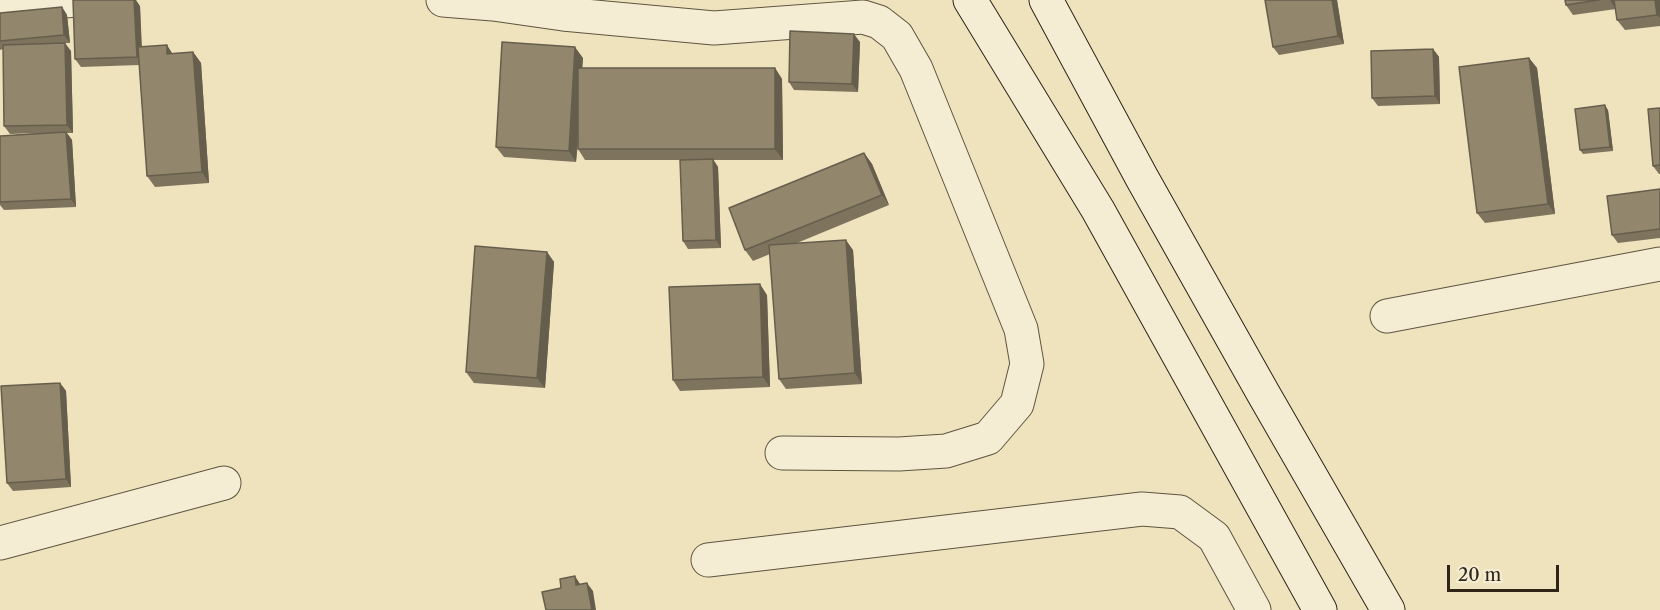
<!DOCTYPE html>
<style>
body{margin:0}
#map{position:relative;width:1660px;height:610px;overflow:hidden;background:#eee3bd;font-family:"Libre Caslon Text",serif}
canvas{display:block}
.scale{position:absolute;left:1447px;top:565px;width:112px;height:27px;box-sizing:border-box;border:3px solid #2e2417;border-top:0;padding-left:8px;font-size:18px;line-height:21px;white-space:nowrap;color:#2e2417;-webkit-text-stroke:4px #f4edd4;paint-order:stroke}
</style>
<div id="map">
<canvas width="1660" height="610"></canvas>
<div class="scale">20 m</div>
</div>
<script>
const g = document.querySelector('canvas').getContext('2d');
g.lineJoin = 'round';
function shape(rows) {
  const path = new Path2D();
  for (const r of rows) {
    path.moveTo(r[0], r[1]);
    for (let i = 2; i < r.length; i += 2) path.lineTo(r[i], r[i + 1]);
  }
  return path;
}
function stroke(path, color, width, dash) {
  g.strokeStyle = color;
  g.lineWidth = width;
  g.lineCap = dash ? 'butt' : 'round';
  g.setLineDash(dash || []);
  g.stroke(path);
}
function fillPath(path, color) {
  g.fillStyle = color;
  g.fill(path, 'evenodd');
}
const street = shape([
 [443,0,493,4,563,14,714,28,863,17,879,22,897,36,916,69,1021,329,1027,364,1017,404,988,438,946,451,899,454,782,453],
 [0,7,76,0],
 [1387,316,1660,264],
 [0,543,224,483],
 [708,560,1142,509,1180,512,1214,537,1254,610]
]);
const secondary = shape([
 [970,0,1098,210,1320,610],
 [1046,0,1142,178,1263,393,1388,610]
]);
stroke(street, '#5e5440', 35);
stroke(secondary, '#2e2417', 35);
stroke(street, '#f4edd4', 33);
stroke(secondary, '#f4edd4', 33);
fillPath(shape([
 [1337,0,1344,44,1279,55,1273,47],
 [1565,0,1660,0,1660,26,1625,30,1617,20,1616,9,1573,15,1566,5],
 [140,6,142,47,172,54,193,52,201,63,209,183,155,187,147,176,139,65,81,67,75,59],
 [62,7,67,15,70,43,62,43,71,51,73,133,67,133,72,140,76,207,4,210,0,205,0,136,37,133,10,134,4,126,3,49,0,50,0,13],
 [860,42,858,92,794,90,789,82],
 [1433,49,1439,57,1440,104,1378,106,1372,98],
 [583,58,582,68,775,68,782,79,783,160,713,160,718,167,721,248,688,249,683,241,700,160,585,160,578,149,578,144,576,162,504,157,496,147],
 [1529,58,1537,68,1555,214,1485,223,1477,213],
 [1660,108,1660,174,1659,174,1653,166],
 [1608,110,1613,151,1583,154,1580,150],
 [864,153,872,164,889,205,797,243,853,250,862,384,786,389,779,379,770,254,753,261,745,250],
 [1660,189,1660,238,1618,243,1612,235],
 [547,252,554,262,545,388,474,383,466,372],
 [767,295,770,387,680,391,673,380],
 [60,383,66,391,71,487,13,491,7,483]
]), '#7e745e');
fillPath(shape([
 [134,0,136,0,140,6,142,65,137,57],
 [1332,0,1337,0,1344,44,1338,36],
 [1610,0,1615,0,1616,9],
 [1655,0,1660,0,1660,18,1657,15],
 [62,7,67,15,70,43,64,35],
 [854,34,860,42,858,92,852,84],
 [65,43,71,51,73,133,67,125],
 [167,45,174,56,167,54],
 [575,47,583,58,576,162,569,151],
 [1433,49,1439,57,1440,104,1435,96],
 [193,52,201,63,209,183,202,172],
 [1529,58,1537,68,1555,214,1548,204],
 [775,68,782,79,783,160,775,149],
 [1605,105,1608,110,1613,151,1610,147],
 [66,132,72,140,76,207,71,199],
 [864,153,872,164,889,205,882,195],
 [713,159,718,167,721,248,716,240],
 [846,240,853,250,862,384,855,373],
 [547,252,554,262,545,388,537,378],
 [760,284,767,295,770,387,763,377],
 [60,383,66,391,71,487,66,479],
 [575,576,580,584,582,593,576,585],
 [587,583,593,591,596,610,592,610]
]), '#665e4c');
const building = shape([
 [73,0,134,0,137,57,75,59,73,0],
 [1265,0,1332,0,1338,36,1273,47,1265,0],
 [1565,0,1599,0,1566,5,1565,0],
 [1614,0,1655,0,1657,15,1617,20,1614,0],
 [62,7,64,35,0,41,0,13,62,7],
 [790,31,854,34,852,84,789,82,790,31],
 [502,42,575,47,569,151,496,147,502,42],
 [65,43,67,125,4,126,3,45,65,43],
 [167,45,167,54,193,52,202,172,147,176,138,47,167,45],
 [1433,49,1435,96,1372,98,1371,51,1433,49],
 [1529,58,1548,204,1477,213,1459,67,1529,58],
 [578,68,775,68,775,149,578,149,578,68],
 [1605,105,1610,147,1580,150,1575,109,1605,105],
 [1660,108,1660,165,1653,166,1648,109,1660,108],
 [66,132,71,199,0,202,0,136,66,132],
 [864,153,882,195,745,250,729,208,864,153],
 [713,159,716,240,683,241,680,160,713,159],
 [1660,189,1660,229,1612,235,1607,196,1660,189],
 [846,240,855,373,779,379,769,245,846,240],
 [475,246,547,252,537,378,466,372,475,246],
 [760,284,763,377,673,380,669,287,760,284],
 [60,383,66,479,7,483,1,386,60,383],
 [575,576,576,585,587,583,592,610,546,610,542,592,561,588,560,579,575,576]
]);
fillPath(building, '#92876d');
stroke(building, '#665e4c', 1.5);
</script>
